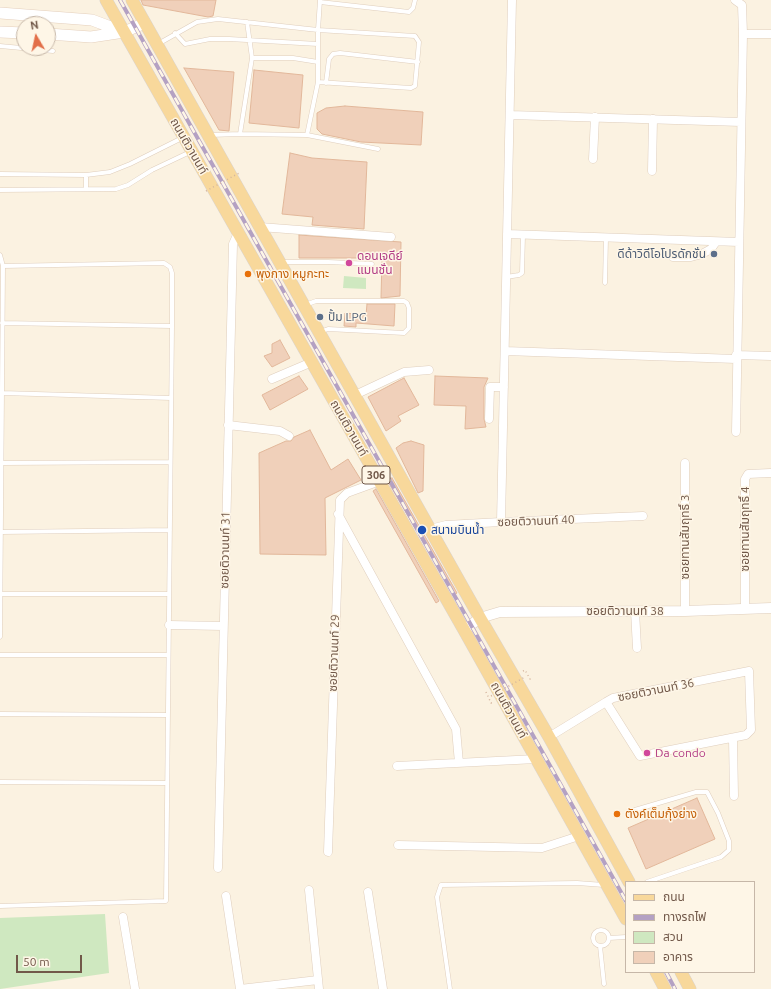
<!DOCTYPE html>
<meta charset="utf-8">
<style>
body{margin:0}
#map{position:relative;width:771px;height:989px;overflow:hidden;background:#fbf2e1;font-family:Ubuntu,"Noto Sans Thai",sans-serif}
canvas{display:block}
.legend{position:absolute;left:625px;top:881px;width:130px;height:92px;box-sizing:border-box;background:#fef6e7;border:1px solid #c6b7a8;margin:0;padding:5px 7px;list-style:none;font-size:12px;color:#715849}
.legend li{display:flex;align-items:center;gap:8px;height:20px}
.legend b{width:20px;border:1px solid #c6b7a8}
.north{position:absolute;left:16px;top:16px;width:40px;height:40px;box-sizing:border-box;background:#fef6e7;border:1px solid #c6b7a8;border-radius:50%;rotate:351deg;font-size:11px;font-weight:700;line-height:16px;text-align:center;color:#715849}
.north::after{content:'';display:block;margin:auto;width:14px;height:18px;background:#e26f49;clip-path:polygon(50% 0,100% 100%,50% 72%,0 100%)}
.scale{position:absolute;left:16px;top:955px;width:66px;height:18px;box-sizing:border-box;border:2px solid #715849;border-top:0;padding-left:5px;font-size:12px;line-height:14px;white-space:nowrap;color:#715849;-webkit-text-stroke:3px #fef6e7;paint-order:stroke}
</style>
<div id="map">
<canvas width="771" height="989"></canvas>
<ul class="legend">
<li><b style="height:5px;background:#f8d89b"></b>ถนน</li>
<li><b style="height:5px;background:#b4a1c3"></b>ทางรถไฟ</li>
<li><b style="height:11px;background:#cfe8c0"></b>สวน</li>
<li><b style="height:11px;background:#f0d0ba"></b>อาคาร</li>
</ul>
<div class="north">N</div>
<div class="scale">50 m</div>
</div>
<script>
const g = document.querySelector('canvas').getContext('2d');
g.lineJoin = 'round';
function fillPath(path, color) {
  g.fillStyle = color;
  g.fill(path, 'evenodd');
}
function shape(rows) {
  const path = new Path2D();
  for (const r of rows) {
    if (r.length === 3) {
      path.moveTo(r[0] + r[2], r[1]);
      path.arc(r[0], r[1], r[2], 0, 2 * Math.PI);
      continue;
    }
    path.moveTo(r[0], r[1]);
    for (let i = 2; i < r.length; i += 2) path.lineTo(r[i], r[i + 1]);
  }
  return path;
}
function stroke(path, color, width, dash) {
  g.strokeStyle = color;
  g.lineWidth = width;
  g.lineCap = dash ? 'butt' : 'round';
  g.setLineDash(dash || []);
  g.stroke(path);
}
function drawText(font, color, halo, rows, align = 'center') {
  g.font = font + ' Ubuntu,"Noto Sans Thai",sans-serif';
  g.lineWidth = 3;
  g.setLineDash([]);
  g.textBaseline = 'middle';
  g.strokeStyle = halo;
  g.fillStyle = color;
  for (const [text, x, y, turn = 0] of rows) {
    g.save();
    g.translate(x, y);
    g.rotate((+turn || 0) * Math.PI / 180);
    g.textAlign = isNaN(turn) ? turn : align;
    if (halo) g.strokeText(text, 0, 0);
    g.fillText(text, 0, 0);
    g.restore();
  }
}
fillPath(shape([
 [344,276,366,278,366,289,343,288],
 [105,914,109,973,0,989,0,918]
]), '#cfe8c0');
const building = shape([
 [141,0,216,0,213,16,208,17,143,5,141,0],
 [184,68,234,72,229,131,219,130,184,68],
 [254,70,303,75,299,128,249,123,254,70],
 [345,106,423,112,421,145,361,142,322,134,317,129,317,113,326,108,345,106],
 [290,153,312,158,367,162,364,229,312,225,313,217,282,214,290,153],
 [299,235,401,242,400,296,381,298,382,258,299,258,299,235],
 [367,304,395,304,394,326,356,323,356,327,344,326,345,313,366,315,367,304],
 [280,340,290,358,272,367,264,356,272,353,272,344,280,340],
 [299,376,308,389,270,410,262,395,299,376],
 [435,376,488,378,484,387,484,419,486,427,465,429,466,406,434,405,435,376],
 [404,378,419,405,398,416,401,421,386,431,368,397,404,378],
 [310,430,331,470,348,459,361,480,325,498,326,555,260,554,259,453,286,441,291,441,294,437,310,430],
 [411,441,424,445,423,491,418,493,396,448,403,443,411,441],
 [392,478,457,593,454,595,387,480,392,478],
 [376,489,439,601,436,603,373,491,376,489],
 [697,798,715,839,646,869,628,828,697,798]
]);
fillPath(building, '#f0d0ba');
stroke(building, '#e2b79a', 1);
const service = shape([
 [320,2,409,12,413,8,415,0],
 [247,22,252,58],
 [175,33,185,44,210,39,229,39,318,44],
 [158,44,197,22,218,19,318,30,415,36,419,42,415,86,411,88,318,82],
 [0,46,53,51],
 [326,83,329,59,333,54,340,53,418,62],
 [240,134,252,58,293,58,318,62],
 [210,135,240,134,307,135,318,82,318,30,320,0],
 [307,135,378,149],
 [0,174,86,175,110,172,130,164,182,138],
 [86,175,86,189],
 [0,190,116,189,128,185,152,170,190,152],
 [0,255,3,266,0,637],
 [283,262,328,262,372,264],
 [506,277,519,275,522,273,523,235],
 [605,283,606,238],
 [305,305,316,301,404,301,407,303,409,308,409,328,404,333,328,329,320,332],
 [2,323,172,326],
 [2,393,171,398],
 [1,463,170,462],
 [1,532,170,530],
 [0,594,169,594],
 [0,655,168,655],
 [0,714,168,715],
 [0,782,167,783],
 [628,812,696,792,707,792,718,813,729,841,729,850,721,857,647,882],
 [0,906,166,901,172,326,172,273,170,267,164,263,3,266],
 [601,938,8],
 [609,938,626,937],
 [600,946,604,984],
 [450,989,437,897,441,885,577,883,604,885]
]);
const minor = shape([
 [735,0,742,5,743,34,736,432],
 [743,34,771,34],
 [510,115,741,122],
 [593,159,595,117],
 [652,171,653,119],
 [260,227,391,237],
 [507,234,739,242],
 [673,257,691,257,702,254,711,249,716,242],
 [505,351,736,359],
 [736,355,771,356],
 [272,379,312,362],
 [355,395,404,372,429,370],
 [489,419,490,387,504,387],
 [228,425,280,431,289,436],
 [685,463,685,611],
 [338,514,456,729,459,763],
 [501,522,512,0],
 [430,529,446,525,501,522,643,516],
 [745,609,745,479,748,474,770,473],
 [635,611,637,648],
 [169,625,223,626],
 [549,737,606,702,613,698,749,671,751,730,746,735,640,756,606,702],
 [733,738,734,796],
 [397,766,536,759],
 [398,845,542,848,579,836],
 [328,852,340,500,347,493,380,481],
 [218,868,233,244,238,233],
 [309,890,319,989],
 [368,892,383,989],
 [226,896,240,989],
 [123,917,135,989],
 [240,989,318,980]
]);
const tertiary = shape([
 [464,630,480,618,500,612,685,611,771,608]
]);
const secondary = shape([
 [0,13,92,20,124,32],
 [0,32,24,33],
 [48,34,91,37,124,32,145,23]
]);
const primary = shape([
 [106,0,464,630,626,919],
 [132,0,480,618,549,737,629,882],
 [656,972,665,989],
 [681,972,690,989]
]);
stroke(service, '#dfcebd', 5);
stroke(minor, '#dfcebd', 9);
stroke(tertiary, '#dfcebd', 11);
stroke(secondary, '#e4cfbc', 12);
stroke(primary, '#dad4d0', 13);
stroke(shape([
 [523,671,525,670,530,679,527,680],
 [486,692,491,703,493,702]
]), '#d4b49d', 1.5, [1, 3]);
stroke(service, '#fff', 4);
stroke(minor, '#fff', 8);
stroke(tertiary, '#fff', 10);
stroke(secondary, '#fff', 11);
stroke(primary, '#f8d89b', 12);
const rail = shape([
 [120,0,626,901],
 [666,972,675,989]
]);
stroke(rail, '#b4a1c3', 4);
stroke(rail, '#fef6e7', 2.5, [8]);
stroke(shape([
 [206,191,241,172],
 [491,696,525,677]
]), '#d4b49d', 1.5, [1, 3]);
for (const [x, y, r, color] of [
 [714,254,4,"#5c6f8a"],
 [349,263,4,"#d1479c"],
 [248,274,4,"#e8710a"],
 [320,317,4,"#5c6f8a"],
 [422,530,5,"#1a4fb4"],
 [647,753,4,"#d1479c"],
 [617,814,4,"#e8710a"]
]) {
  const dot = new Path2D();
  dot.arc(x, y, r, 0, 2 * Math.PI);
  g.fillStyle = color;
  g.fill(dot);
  stroke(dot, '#fef6e7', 1.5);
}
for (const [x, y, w] of [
 [376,475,28]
]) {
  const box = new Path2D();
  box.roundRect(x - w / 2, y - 9, w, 18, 3);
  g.fillStyle = '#fef6e7';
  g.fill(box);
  stroke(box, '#715849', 1);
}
drawText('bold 11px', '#715849', null, [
 ["306",376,475]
]);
drawText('12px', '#715849', '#fef6e7', [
 ["ถนนติวานนท์",189,146,60],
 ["ถนนติวานนท์",349,428,60],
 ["ซอยติวานนท์ 40",536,521,-2],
 ["ซอยทานสัมฤทธิ์ 4",745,529,-90],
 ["ซอยทานสัมฤทธิ์ 3",685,537,-90],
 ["ซอยติวานนท์ 31",225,550,-89],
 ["ซอยติวานนท์ 38",625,611],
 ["ซอยติวานนท์ 29",334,653,-88],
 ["ซอยติวานนท์ 36",656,690,-11],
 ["ถนนติวานนท์",509,710,61]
]);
drawText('12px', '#4e5e75', '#fef6e7', [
 ["ดีด้าวิดีโอโปรดักชั่น",706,254],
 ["ปั้ม LPG",328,317,"left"]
], 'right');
drawText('12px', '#b23c85', '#fef6e7', [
 ["ดอนเจดีย์",357,256],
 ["แมนชั่น",357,270],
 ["Da condo",655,753]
], 'left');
drawText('12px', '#c56008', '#fef6e7', [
 ["พุงกาง หมูกะทะ",256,274],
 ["ตังค์เต็มกุ้งย่าง",625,814]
], 'left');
drawText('12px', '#164399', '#fef6e7', [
 ["สนามบินน้ำ",431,530]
], 'left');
</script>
